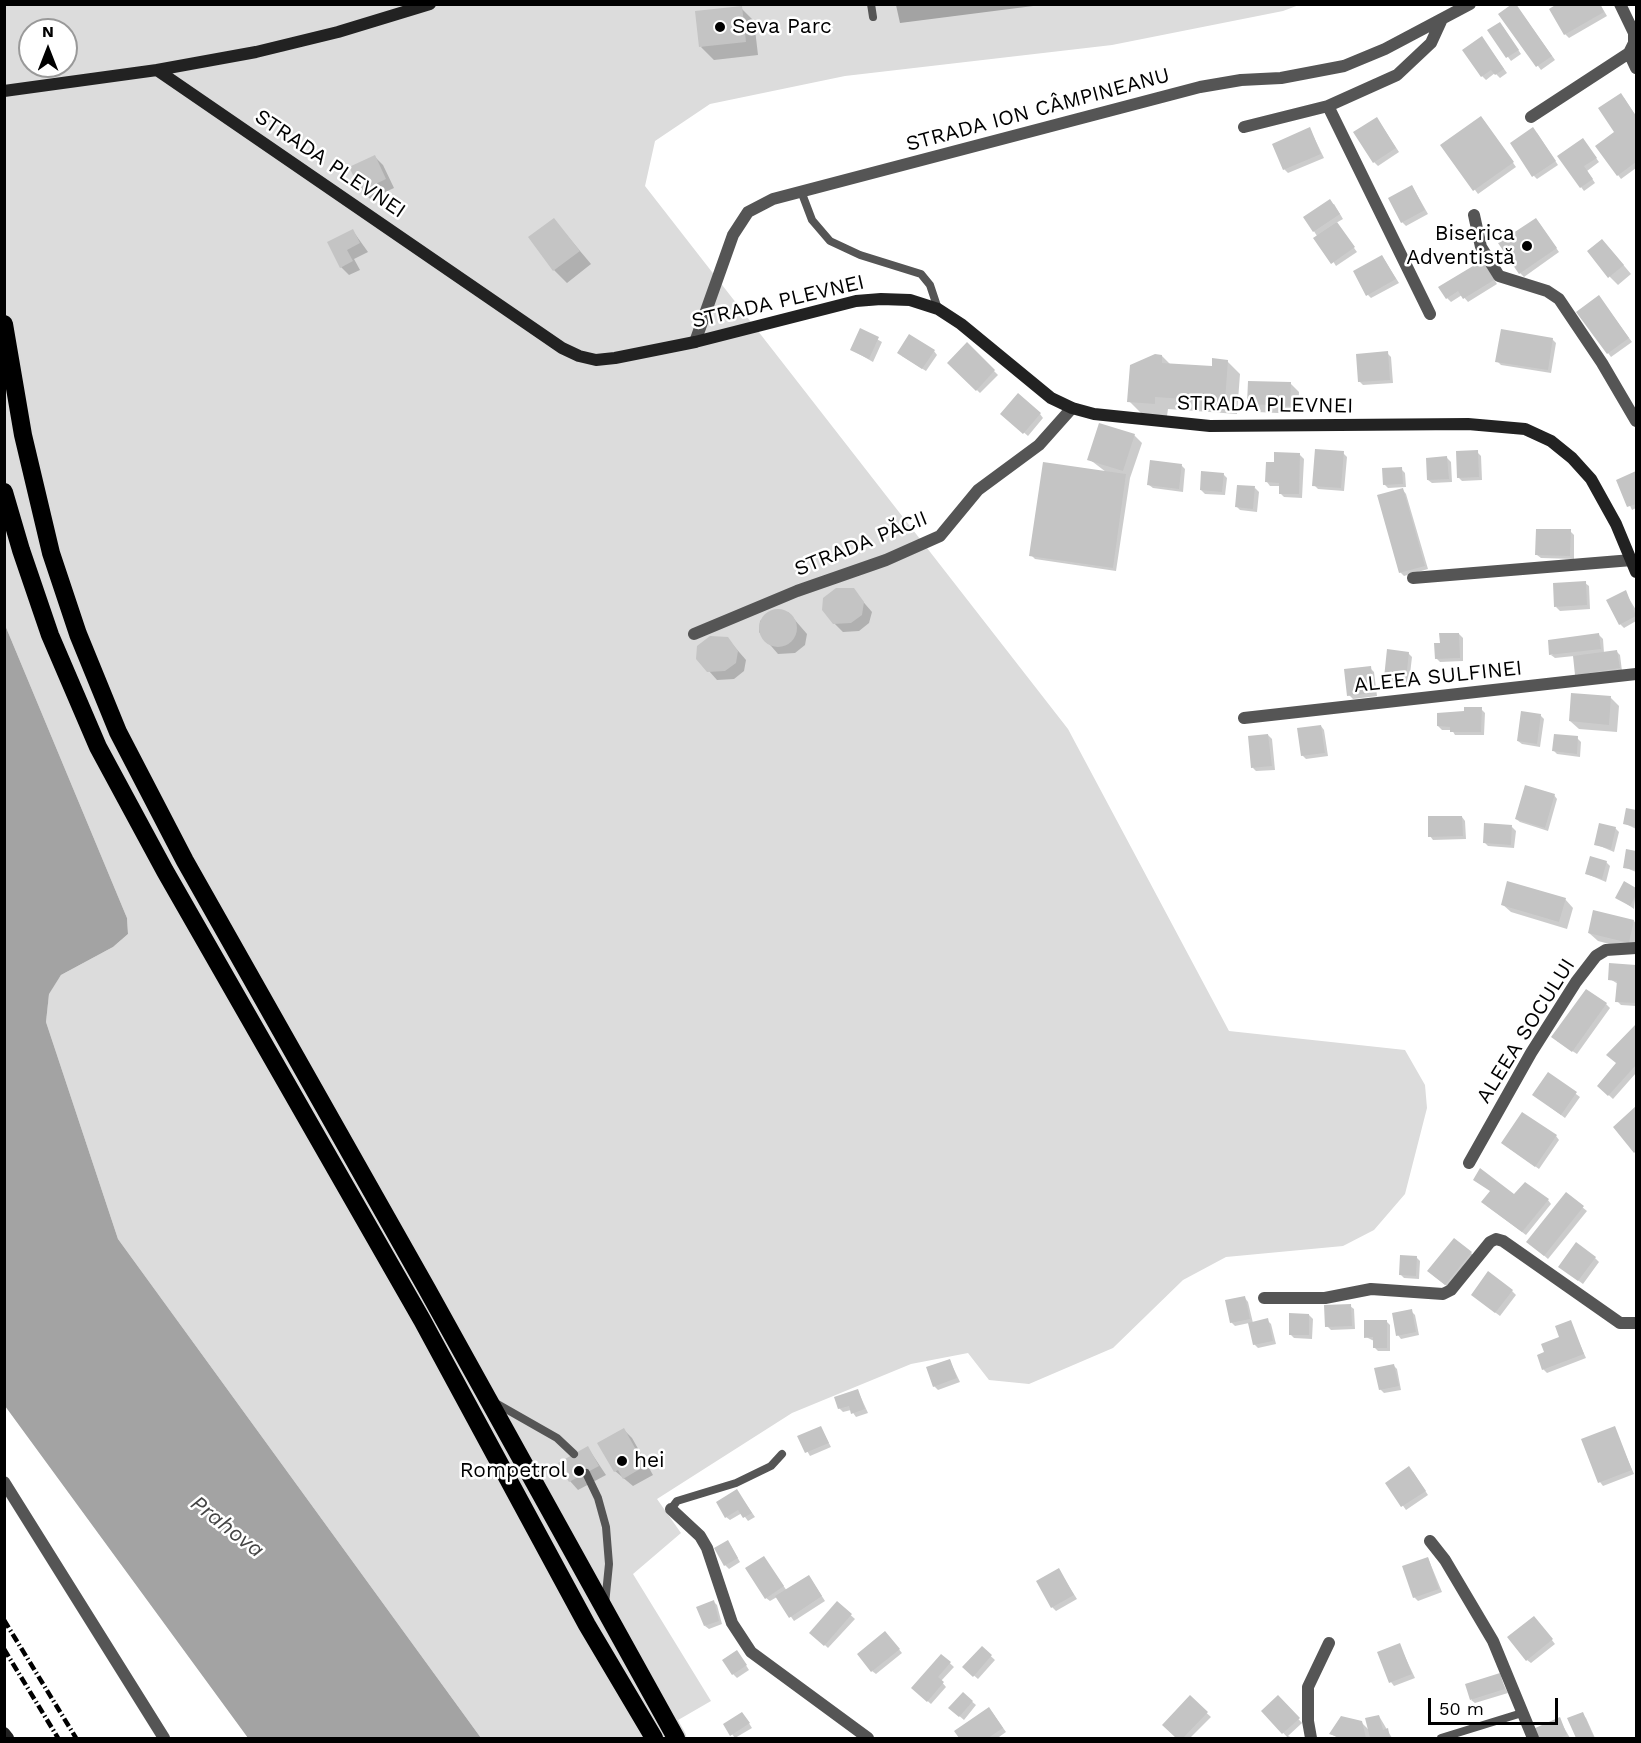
<!DOCTYPE html>
<meta charset="utf-8">
<style>
body{margin:0}
#map{position:relative;width:1641px;height:1743px;overflow:hidden;background:#fff;font-family:"Work Sans",sans-serif}
canvas{display:block}
.frame{position:absolute;inset:0;border:6px solid #000;pointer-events:none}
.north{position:absolute;left:18px;top:18px;width:60px;height:60px;box-sizing:border-box;background:#fff;border:2px solid #999;border-radius:50%;rotate:0deg;font-size:16px;font-weight:700;line-height:24px;text-align:center;color:#000}
.north::after{content:'';display:block;margin:auto;width:21px;height:27px;background:#000;clip-path:polygon(50% 0,100% 100%,50% 72%,0 100%)}
.scale{position:absolute;left:1428px;top:1698px;width:130px;height:27px;box-sizing:border-box;border:3px solid #000;border-top:0;padding-left:8px;font-size:18px;line-height:21px;white-space:nowrap;color:#000;-webkit-text-stroke:4px #fff;paint-order:stroke}
</style>
<div id="map">
<canvas width="1641" height="1743"></canvas>
<div class="frame"></div>
<div class="north">N</div>
<div class="scale">50 m</div>
</div>
<script>
const g = document.querySelector('canvas').getContext('2d');
g.lineJoin = 'round';
function fillPath(path, color) {
  g.fillStyle = color;
  g.fill(path, 'evenodd');
}
function shape(rows) {
  const path = new Path2D();
  for (const r of rows) {
    if (r.length === 3) {
      path.moveTo(r[0] + r[2], r[1]);
      path.arc(r[0], r[1], r[2], 0, 2 * Math.PI);
      continue;
    }
    path.moveTo(r[0], r[1]);
    for (let i = 2; i < r.length; i += 2) path.lineTo(r[i], r[i + 1]);
  }
  return path;
}
function stroke(path, color, width, dash) {
  g.strokeStyle = color;
  g.lineWidth = width;
  g.lineCap = dash ? 'butt' : 'round';
  g.setLineDash(dash || []);
  g.stroke(path);
}
function drawText(font, color, halo, rows, align = 'center') {
  g.font = font + ' "Work Sans",sans-serif';
  g.lineWidth = 5;
  g.setLineDash([]);
  g.textBaseline = 'middle';
  g.strokeStyle = halo;
  g.fillStyle = color;
  for (const [text, x, y, turn = 0] of rows) {
    g.save();
    g.translate(x, y);
    g.rotate((+turn || 0) * Math.PI / 180);
    g.textAlign = isNaN(turn) ? turn : align;
    if (halo) g.strokeText(text, 0, 0);
    g.fillText(text, 0, 0);
    g.restore();
  }
}
fillPath(shape([
 [4,5,1299,5,1283,11,1112,45,845,76,710,104,655,141,645,186,1068,729,1229,1031,1405,1050,1425,1085,1427,1108,1405,1194,1374,1230,1343,1246,1226,1257,1183,1280,1113,1348,1029,1384,989,1380,968,1353,911,1364,792,1413,657,1499,681,1533,633,1574,711,1701,647,1738,481,1738,118,1239,46,1022,49,993,61,975,113,947,128,934,127,918,5,625],
 [30,30,66,30,66,66,30,66]
]), '#dcdcdc');
fillPath(shape([
 [896,5,896,4,1041,5,900,23],
 [5,625,127,918,128,934,113,947,61,975,49,994,46,1022,118,1239,481,1738,248,1738,5,1406]
]), '#a3a3a3');
fillPath(shape([
 [1600,4,1607,16,1569,38,1565,34],
 [741,8,754,21,758,55,714,60,701,47],
 [1518,8,1555,60,1541,70,1500,14],
 [1503,27,1521,54,1511,61,1489,31],
 [1485,42,1507,73,1500,78,1495,73,1486,80,1482,76],
 [1624,98,1636,116,1636,168,1621,179,1618,175,1617,133],
 [1484,121,1516,167,1478,194,1442,145],
 [1380,123,1399,152,1378,166,1374,162],
 [1310,129,1324,158,1288,173,1284,169],
 [1537,133,1558,165,1537,179,1534,176],
 [1586,144,1599,162,1587,171,1595,183,1584,191,1581,187],
 [374,156,383,165,394,188,370,199,362,190],
 [1412,186,1428,214,1406,226,1402,222],
 [1334,204,1343,219,1336,223,1357,252,1336,266,1305,217],
 [554,220,591,264,567,283,554,270],
 [1539,223,1559,252,1524,277,1520,273],
 [353,231,368,252,354,259,360,270,349,275,341,267],
 [1610,249,1631,274,1618,285,1610,277],
 [1382,256,1399,283,1371,298,1368,295],
 [1486,266,1497,284,1468,302,1462,295,1451,302,1447,298],
 [1602,301,1632,342,1611,357,1608,353],
 [861,330,882,342,873,362,852,350],
 [1552,339,1556,343,1551,373,1501,365,1497,361],
 [967,344,998,375,980,393,949,363],
 [934,351,937,355,926,371,902,356],
 [1387,353,1391,357,1393,383,1363,385,1359,381],
 [1162,356,1171,365,1213,368,1227,361,1240,374,1237,414,1168,409,1167,416,1142,414,1129,401],
 [1291,384,1299,392,1298,414,1257,412,1248,404],
 [1040,414,1043,418,1028,436,1006,417],
 [1134,435,1142,443,1130,478,1116,571,1035,559,1031,555,1106,472,1089,459],
 [1477,452,1481,456,1482,480,1462,481,1458,477],
 [1343,453,1347,457,1344,491,1318,489,1314,485],
 [1300,455,1304,459,1302,498,1284,497,1280,493,1281,486,1270,486,1267,482],
 [1447,458,1451,462,1452,482,1432,483,1428,480],
 [1181,465,1185,469,1183,492,1153,488,1149,485],
 [1401,469,1405,473,1406,487,1388,488,1384,484],
 [1636,473,1636,508,1632,510,1618,481],
 [1223,474,1227,478,1225,495,1205,494,1201,490],
 [1255,488,1259,492,1257,512,1240,510,1236,506],
 [1403,490,1406,494,1428,569,1404,576,1400,572],
 [1570,531,1574,535,1574,559,1541,558,1537,555],
 [1585,583,1589,586,1590,609,1560,611,1556,607],
 [853,590,872,612,869,623,859,631,843,632,834,623],
 [1625,592,1636,610,1636,621,1624,628,1620,624],
 [771,612,788,612,807,634,805,645,795,653,778,654,759,632,760,621],
 [1459,634,1463,638,1463,661,1440,662,1436,658,1441,644],
 [1599,635,1603,639,1604,653,1616,651,1620,655,1622,671,1581,678,1577,674,1574,656,1555,658,1551,655],
 [727,638,746,660,744,671,734,679,717,680,709,671],
 [1408,653,1412,657,1409,683,1389,681,1385,677],
 [1370,668,1374,672,1377,696,1353,699,1349,695],
 [1611,698,1619,706,1617,732,1579,729,1570,721],
 [1481,709,1485,713,1484,735,1455,735,1452,730,1442,730,1438,726],
 [1540,715,1544,719,1540,747,1522,744,1518,741],
 [1321,726,1324,730,1328,756,1306,759,1302,755],
 [1268,735,1272,739,1275,770,1256,771,1253,768],
 [1577,738,1581,742,1580,757,1557,754,1553,750],
 [1554,795,1557,799,1548,831,1520,822,1516,819],
 [1627,810,1636,812,1636,829,1624,823],
 [1462,817,1465,821,1466,839,1433,840,1430,836],
 [1512,827,1516,831,1514,848,1488,846,1484,842],
 [1615,828,1619,832,1614,852,1595,844],
 [1627,851,1636,852,1636,872,1624,867],
 [1606,862,1610,866,1606,882,1587,874],
 [1625,883,1636,890,1634,909,1617,897],
 [1565,899,1573,908,1567,929,1511,912,1502,904],
 [1634,921,1636,924,1636,951,1598,941,1589,933],
 [1635,967,1636,1006,1621,1005,1617,1001,1618,984,1610,979],
 [1606,1004,1610,1008,1577,1054,1557,1041],
 [1636,1027,1636,1073,1613,1099,1599,1086,1618,1064],
 [1549,1074,1580,1097,1565,1118,1534,1095],
 [1636,1108,1636,1153,1615,1127],
 [1556,1136,1559,1140,1539,1169,1506,1146],
 [1474,1180,1514,1197,1548,1200,1551,1204,1526,1235,1487,1206,1491,1191],
 [1566,1194,1587,1211,1548,1259,1532,1245],
 [1471,1253,1474,1256,1449,1288,1433,1275],
 [1416,1257,1420,1261,1419,1279,1404,1278,1400,1274],
 [1595,1258,1599,1262,1583,1284,1564,1270],
 [1512,1291,1516,1295,1500,1316,1476,1298],
 [1245,1298,1248,1302,1253,1323,1267,1320,1271,1324,1276,1344,1258,1348,1254,1344,1249,1323,1235,1326,1231,1322],
 [1350,1306,1354,1309,1355,1329,1331,1330,1327,1326],
 [1411,1311,1415,1315,1419,1335,1401,1339,1398,1335],
 [1309,1315,1313,1319,1312,1339,1294,1338,1290,1334],
 [1386,1321,1390,1325,1390,1351,1378,1351,1374,1347,1374,1341,1366,1337],
 [1570,1322,1586,1358,1547,1373,1543,1369,1546,1353,1561,1338],
 [950,1361,960,1382,938,1390,934,1386],
 [1393,1365,1397,1369,1401,1390,1384,1393,1380,1389],
 [858,1391,868,1413,856,1417,851,1410,843,1412,839,1408],
 [821,1428,831,1447,810,1456,799,1437],
 [1614,1428,1634,1474,1603,1486,1600,1482],
 [624,1430,632,1438,653,1475,633,1486,615,1471],
 [588,1448,606,1475,578,1490,570,1481],
 [1413,1472,1428,1495,1406,1510,1387,1483],
 [737,1491,755,1517,748,1521,742,1513,730,1520,726,1517],
 [731,1546,740,1562,729,1569,725,1565],
 [1428,1558,1442,1592,1418,1601,1414,1597],
 [767,1562,787,1591,812,1581,825,1601,794,1621,777,1597,770,1601,766,1598],
 [1058,1569,1077,1599,1056,1611,1052,1607],
 [714,1602,717,1605,722,1624,709,1629,705,1626],
 [837,1603,855,1619,828,1648,811,1632],
 [1538,1622,1555,1644,1531,1663,1527,1660],
 [889,1637,902,1653,876,1674,872,1671],
 [1399,1644,1415,1678,1394,1686,1391,1682],
 [982,1648,995,1660,978,1679,964,1667],
 [740,1656,749,1670,737,1678,733,1674],
 [942,1656,954,1667,941,1681,946,1687,931,1704,913,1688],
 [1499,1675,1508,1693,1475,1703,1471,1700],
 [963,1694,976,1705,964,1720,950,1708],
 [1278,1697,1302,1723,1288,1736,1293,1738,1288,1738,1263,1711],
 [1190,1698,1211,1717,1190,1738,1178,1738,1164,1725],
 [992,1712,1006,1732,999,1737,1001,1738,961,1738,956,1732],
 [1582,1714,1586,1718,1595,1738,1578,1738,1569,1719],
 [1379,1716,1392,1738,1338,1738,1331,1734,1362,1723,1369,1730],
 [745,1717,752,1728,735,1738,725,1725],
 [1559,1719,1570,1738,1539,1738,1535,1729]
]), '#0003');
fillPath(shape([
 [1512,4,1516,4,1552,56,1536,67,1498,14],
 [1557,4,1600,4,1604,12,1564,35,1549,9],
 [742,6,746,42,699,47,695,11],
 [1500,22,1519,50,1506,58,1487,30],
 [1482,36,1504,69,1495,75,1491,70,1481,77,1462,50],
 [1621,93,1636,116,1636,162,1617,176,1595,146,1614,132,1598,108],
 [1481,116,1514,162,1473,191,1440,145],
 [1377,117,1396,148,1373,163,1353,132],
 [1310,127,1321,154,1283,170,1272,144],
 [1533,127,1556,161,1532,177,1510,143],
 [1583,138,1597,158,1584,166,1593,179,1580,188,1557,156],
 [375,155,386,179,361,191,349,167],
 [1412,185,1425,210,1401,223,1388,198],
 [1330,199,1340,214,1313,232,1303,217],
 [554,218,580,251,553,271,528,237],
 [1536,218,1557,248,1519,274,1498,243],
 [1337,222,1355,247,1331,264,1313,238],
 [353,229,360,243,347,250,353,261,340,268,327,242],
 [1602,239,1624,265,1608,278,1587,251],
 [1382,255,1396,279,1366,296,1353,271],
 [1483,260,1494,280,1463,299,1458,291,1446,299,1438,287],
 [1599,295,1629,338,1607,354,1576,312],
 [860,328,879,337,869,359,850,350],
 [1501,329,1553,338,1548,370,1495,362],
 [909,334,935,350,922,369,897,353],
 [967,342,995,370,976,391,947,363],
 [1388,351,1390,380,1358,382,1356,354],
 [1155,354,1162,355,1162,363,1212,366,1212,358,1228,360,1225,402,1155,397,1155,404,1127,402,1130,365],
 [1248,381,1291,382,1290,406,1247,404],
 [1018,393,1041,413,1023,434,1000,414],
 [1099,423,1135,434,1123,471,1087,460],
 [1315,449,1344,451,1341,488,1312,486],
 [1478,450,1479,477,1457,478,1456,451],
 [1274,452,1300,453,1299,494,1279,494,1279,483,1265,482,1266,462,1274,462],
 [1447,456,1449,479,1427,480,1426,458],
 [1150,460,1182,464,1179,489,1147,485],
 [1043,462,1126,474,1113,568,1029,556],
 [1402,467,1403,484,1383,485,1382,468],
 [1201,471,1224,473,1222,492,1200,490],
 [1636,471,1636,504,1627,507,1616,480],
 [1237,485,1255,486,1253,509,1235,507],
 [1403,488,1425,566,1399,573,1377,495],
 [1536,529,1571,529,1570,556,1535,555],
 [1586,581,1587,605,1554,607,1553,583],
 [836,588,854,588,864,602,862,615,851,623,833,624,822,610,823,598],
 [1626,590,1636,616,1619,625,1606,600],
 [778,628,19],
 [1439,633,1459,633,1460,658,1435,659,1434,643,1440,643],
 [1599,633,1601,649,1549,655,1548,640],
 [710,636,728,637,738,651,736,663,725,671,707,672,696,659,697,646],
 [1387,649,1409,652,1406,680,1384,678],
 [1617,650,1620,668,1575,675,1573,656],
 [1371,666,1374,693,1347,696,1344,669],
 [1571,693,1611,696,1609,725,1569,721],
 [1464,707,1482,707,1481,732,1450,732,1450,727,1437,726,1437,713,1464,711],
 [1521,711,1541,714,1537,744,1517,741],
 [1321,725,1325,753,1301,756,1297,728],
 [1268,734,1272,766,1251,768,1248,736],
 [1554,734,1578,736,1577,754,1552,751],
 [1525,785,1555,794,1545,828,1515,819],
 [1626,808,1636,810,1636,827,1623,824],
 [1428,816,1462,816,1463,836,1428,837],
 [1484,823,1512,825,1511,845,1483,843],
 [1599,823,1616,827,1611,849,1594,845],
 [1626,849,1636,851,1636,870,1623,868],
 [1590,856,1607,861,1602,879,1585,874],
 [1507,881,1566,898,1559,922,1501,905],
 [1624,881,1636,888,1636,895,1630,906,1615,898],
 [1593,910,1634,920,1629,943,1588,933],
 [1609,963,1636,965,1636,1003,1615,1002,1617,981,1608,980],
 [1586,989,1607,1003,1572,1052,1551,1037],
 [1636,1024,1636,1065,1608,1096,1597,1086,1616,1063,1606,1055],
 [1548,1072,1577,1092,1561,1115,1532,1095],
 [1636,1106,1636,1151,1634,1153,1613,1127],
 [1522,1112,1557,1135,1535,1167,1501,1143],
 [1480,1168,1514,1194,1525,1182,1549,1199,1522,1232,1481,1202,1490,1191,1473,1180],
 [1566,1192,1584,1206,1544,1256,1526,1242],
 [1454,1238,1472,1252,1445,1285,1427,1271],
 [1576,1242,1596,1257,1578,1281,1558,1267],
 [1400,1255,1417,1256,1416,1276,1399,1275],
 [1488,1271,1513,1290,1495,1313,1471,1295],
 [1245,1296,1250,1319,1230,1323,1225,1300],
 [1351,1304,1352,1326,1325,1327,1324,1305],
 [1412,1309,1416,1332,1396,1336,1392,1313],
 [1289,1313,1309,1314,1309,1335,1289,1335],
 [1268,1318,1273,1341,1253,1345,1248,1323],
 [1364,1320,1387,1320,1387,1348,1373,1348,1373,1337,1364,1338],
 [1571,1320,1584,1354,1542,1370,1537,1355,1544,1352,1541,1344,1559,1337,1555,1326],
 [950,1359,957,1378,933,1387,926,1367],
 [1394,1364,1399,1386,1379,1390,1374,1368],
 [858,1389,865,1409,851,1414,849,1406,838,1409,834,1397],
 [821,1426,829,1443,805,1453,797,1436],
 [1615,1426,1632,1470,1598,1483,1581,1439],
 [624,1428,645,1466,623,1479,618,1470,614,1472,597,1443],
 [588,1446,599,1466,569,1482,558,1463],
 [1409,1466,1426,1491,1401,1507,1385,1483],
 [737,1489,752,1513,743,1518,738,1510,725,1518,716,1502],
 [728,1540,738,1558,724,1566,714,1548],
 [764,1556,784,1586,765,1599,745,1568],
 [1428,1557,1439,1589,1413,1598,1402,1566],
 [1059,1568,1074,1595,1051,1608,1036,1581],
 [809,1575,822,1596,789,1618,775,1596],
 [714,1600,719,1621,704,1626,696,1607],
 [837,1601,852,1614,824,1646,809,1633],
 [1534,1616,1553,1639,1526,1661,1507,1637],
 [885,1631,900,1649,871,1672,857,1654],
 [1400,1643,1412,1674,1389,1683,1377,1652],
 [982,1646,992,1655,973,1677,962,1667],
 [737,1650,747,1665,732,1675,722,1660],
 [941,1654,951,1662,938,1677,944,1682,927,1702,911,1688],
 [1500,1673,1505,1689,1470,1700,1465,1684],
 [963,1692,973,1701,959,1717,948,1708],
 [1190,1695,1208,1712,1183,1738,1176,1738,1162,1725],
 [1278,1695,1300,1718,1282,1734,1261,1711],
 [989,1707,1003,1728,988,1738,959,1738,954,1731],
 [742,1712,750,1723,730,1736,723,1724],
 [1583,1712,1594,1738,1576,1738,1567,1718],
 [1379,1715,1383,1730,1388,1728,1390,1738,1370,1738,1365,1718],
 [1341,1716,1362,1721,1366,1738,1341,1738,1329,1734],
 [1560,1717,1567,1735,1558,1738,1537,1738,1533,1729]
]), '#c4c4c4');
const highway = shape([
 [4,324,23,435,51,553,78,634,118,732,185,861,427,1289,676,1738],
 [4,492,21,550,50,635,98,747,165,871,422,1320,587,1625,654,1738]
]);
stroke(highway, '#dbdbdb', 21);
stroke(shape([
 [871,4,873,17],
 [801,191,812,220,830,241,860,255,921,274,930,285,938,309],
 [492,1401,557,1438,574,1454],
 [586,1473,598,1498,606,1527,609,1564,605,1604],
 [671,1509,677,1501,736,1483,771,1466,782,1454],
 [1441,1738,1522,1713]
]), '#555', 8);
stroke(shape([
 [1629,53,1636,68],
 [1531,117,1629,53,1634,43,1634,33,1620,4],
 [1244,127,1328,106],
 [1474,215,1481,247,1499,276,1547,291,1559,299,1602,363,1636,421],
 [1430,314,1328,106,1397,75,1431,43,1442,19],
 [695,342,733,235,748,212,773,199,1200,87,1241,80,1281,78,1344,66,1385,49,1470,4],
 [1413,578,1632,560],
 [694,634,797,591,886,560,940,536,978,490,1039,445,1072,408],
 [1244,718,1636,674],
 [1469,1163,1531,1053,1576,982,1596,956,1606,950,1636,948],
 [1264,1298,1325,1298,1371,1289,1443,1294,1451,1290,1490,1242,1496,1239,1503,1241,1620,1323,1636,1323],
 [4,1482,164,1738],
 [671,1509,700,1536,707,1548,732,1623,751,1652,868,1738],
 [1430,1541,1445,1560,1493,1641,1533,1738],
 [1311,1738,1308,1721,1308,1687,1329,1643]
]), '#555', 12);
stroke(shape([
 [157,70,562,348,579,356,596,360,615,358,695,342,856,301,881,299,910,300,938,309,961,324,1051,398,1072,408,1094,414,1210,426,1468,424,1525,429,1551,441,1572,458,1591,479,1616,524,1636,572],
 [4,91,157,70,256,52,338,32,430,4],
 [4,1733,8,1738]
]), '#222', 12);
stroke(highway, '#000', 18);
stroke(shape([
 [4,1620,76,1738],
 [4,1649,58,1738]
]), '#000', 4.5, [9, 3, 1.5, 3]);
for (const [x, y, r, color] of [
 [720,27,6,"#000"],
 [1527,246,6,"#000"],
 [622,1461,6,"#000"],
 [579,1471,6,"#000"]
]) {
  const dot = new Path2D();
  dot.arc(x, y, r, 0, 2 * Math.PI);
  g.fillStyle = color;
  g.fill(dot);
  stroke(dot, '#fff', 2);
}
drawText('21px', '#000', '#fff', [
 ["Seva Parc",732,27],
 ["Biserica",1515,234,"right"],
 ["Adventistă",1515,258,"right"],
 ["hei",634,1461],
 ["Rompetrol",567,1471,"right"]
], 'left');
drawText('21px', '#000', '#fff', [
 ["STRADA ION CÂMPINEANU",1038,110,-15],
 ["STRADA PLEVNEI",330,164,34],
 ["STRADA PLEVNEI",778,302,-13],
 ["STRADA PLEVNEI",1265,405,1],
 ["STRADA PĂCII",861,544,-22],
 ["ALEEA SULFINEI",1438,677,-6],
 ["ALEEA SOCULUI",1526,1031,-58]
]);
drawText('italic 22px', '#444', '#fff', [
 ["Prahova",227,1527,38]
]);
</script>
